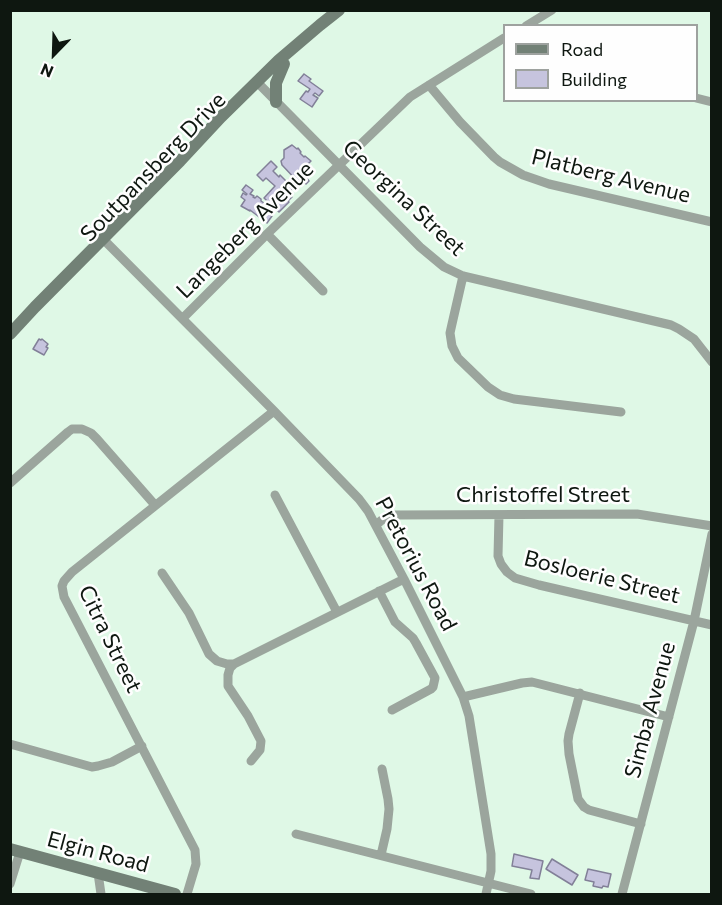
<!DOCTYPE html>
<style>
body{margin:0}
#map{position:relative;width:722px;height:905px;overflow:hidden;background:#dff8e6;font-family:Commissioner,sans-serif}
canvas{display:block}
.frame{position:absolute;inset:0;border:12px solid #0e1710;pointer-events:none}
.legend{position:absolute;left:503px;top:24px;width:195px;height:78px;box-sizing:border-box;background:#fefefe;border:2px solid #9ea29f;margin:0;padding:8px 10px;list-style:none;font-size:18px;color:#0e1710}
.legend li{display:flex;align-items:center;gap:12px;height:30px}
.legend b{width:30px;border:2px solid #9ea29f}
.north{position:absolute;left:24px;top:24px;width:60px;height:60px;-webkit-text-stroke:4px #fefefe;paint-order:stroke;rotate:203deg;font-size:16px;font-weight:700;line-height:24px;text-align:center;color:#0e1710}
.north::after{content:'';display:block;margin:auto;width:21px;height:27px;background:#0e1710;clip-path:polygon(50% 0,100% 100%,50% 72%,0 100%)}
</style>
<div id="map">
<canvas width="722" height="905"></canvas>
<div class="frame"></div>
<ul class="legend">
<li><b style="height:8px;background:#728176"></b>Road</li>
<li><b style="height:16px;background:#c6c4de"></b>Building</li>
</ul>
<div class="north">N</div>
</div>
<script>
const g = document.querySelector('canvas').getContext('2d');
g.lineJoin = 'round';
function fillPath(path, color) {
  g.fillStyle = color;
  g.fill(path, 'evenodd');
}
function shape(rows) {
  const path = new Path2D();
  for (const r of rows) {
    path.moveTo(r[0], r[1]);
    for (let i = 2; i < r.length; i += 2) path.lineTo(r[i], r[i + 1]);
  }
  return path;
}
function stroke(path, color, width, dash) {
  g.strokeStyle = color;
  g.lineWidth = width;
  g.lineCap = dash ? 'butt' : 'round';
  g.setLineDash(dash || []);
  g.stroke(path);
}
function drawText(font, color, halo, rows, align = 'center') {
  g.font = font + ' Commissioner,sans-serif';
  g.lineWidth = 5;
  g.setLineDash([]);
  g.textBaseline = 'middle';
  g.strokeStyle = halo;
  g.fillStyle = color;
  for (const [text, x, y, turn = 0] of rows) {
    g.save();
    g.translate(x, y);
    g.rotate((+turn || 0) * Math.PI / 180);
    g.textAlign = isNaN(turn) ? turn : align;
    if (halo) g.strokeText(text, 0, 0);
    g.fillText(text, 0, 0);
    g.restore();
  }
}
const building = shape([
 [304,74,311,79,309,81,323,91,319,96,315,93,313,95,318,98,312,107,300,99,306,91,308,92,310,89,298,81,304,74],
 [292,145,297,149,298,148,301,152,300,153,304,157,305,156,311,161,304,168,302,166,300,169,309,181,306,184,302,180,299,183,282,165,281,161,284,158,284,150,292,145],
 [271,161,277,167,273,171,279,177,280,175,293,188,288,194,292,197,288,201,289,202,279,212,264,198,275,186,266,178,263,181,257,175,271,161],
 [246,185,253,190,250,194,254,196,253,197,255,198,257,196,261,199,261,201,270,207,267,212,272,216,267,223,250,210,250,211,241,206,245,200,241,197,243,193,246,195,247,194,242,190,246,185],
 [39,339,41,340,42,339,48,344,46,347,48,348,44,355,33,349,39,339],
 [514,854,543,861,539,879,530,878,532,870,512,866,514,854],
 [552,859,578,875,572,885,546,869,552,859],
 [588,869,611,874,608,887,603,886,602,888,593,886,594,882,585,880,588,869]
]);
fillPath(building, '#c6c4de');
stroke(building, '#828098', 1.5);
stroke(shape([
 [526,26,552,10],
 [257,82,420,247,444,267,463,276,671,325,679,329,694,339,712,362],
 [429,85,460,122,494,157,500,162,523,175,549,184,712,222],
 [696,98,712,102],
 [267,234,323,291],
 [103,239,274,411,359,499,368,511,404,579,463,697,469,716,491,854,491,871,486,894],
 [463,276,452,324,450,333,452,346,458,358,488,387,500,395,514,399,621,412],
 [183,318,267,234,410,97,504,38],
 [10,483,68,432,72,429,82,429,91,433,97,439,155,505],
 [275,495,337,612],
 [499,515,498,556,501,564,507,572,515,578,539,585,712,625],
 [376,525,383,519,395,515,637,514,712,526],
 [162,573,189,613,209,654,217,661,227,664,234,664,404,579],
 [379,591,395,622,413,638,416,643,435,678,433,687,431,689,392,710],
 [234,664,230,668,228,675,228,686,248,716,261,741,260,750,251,761],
 [580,693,569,734,568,741,569,754,578,799,584,807,589,810,641,824],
 [463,697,522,683,532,682,669,717],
 [10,744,92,767,98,766,112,762,142,746],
 [296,834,531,894],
 [381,855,387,829,389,809,388,799,382,769],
 [98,873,101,894],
 [10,884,20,852],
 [187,894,196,864,195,850,64,597,62,586,64,581,72,572,274,411],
 [622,894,694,621,712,534]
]), '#9ba59d', 9);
stroke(shape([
 [276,102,276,83,284,64],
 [10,334,35,307,180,161,221,117,279,60,320,25,339,10],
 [10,849,175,894]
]), '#728176', 12);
drawText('22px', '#0e1710', '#fefefe', [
 ["Soutpansberg Drive",153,167,-46],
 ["Platberg Avenue",611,176,14],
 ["Georgina Street",404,198,43],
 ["Langeberg Avenue",245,230,-45],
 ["Christoffel Street",543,495],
 ["Pretorius Road",416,564,62],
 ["Bosloerie Street",602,577,14],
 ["Citra Street",110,639,64],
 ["Simba Avenue",650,710,-75],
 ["Elgin Road",98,852,15]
]);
</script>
